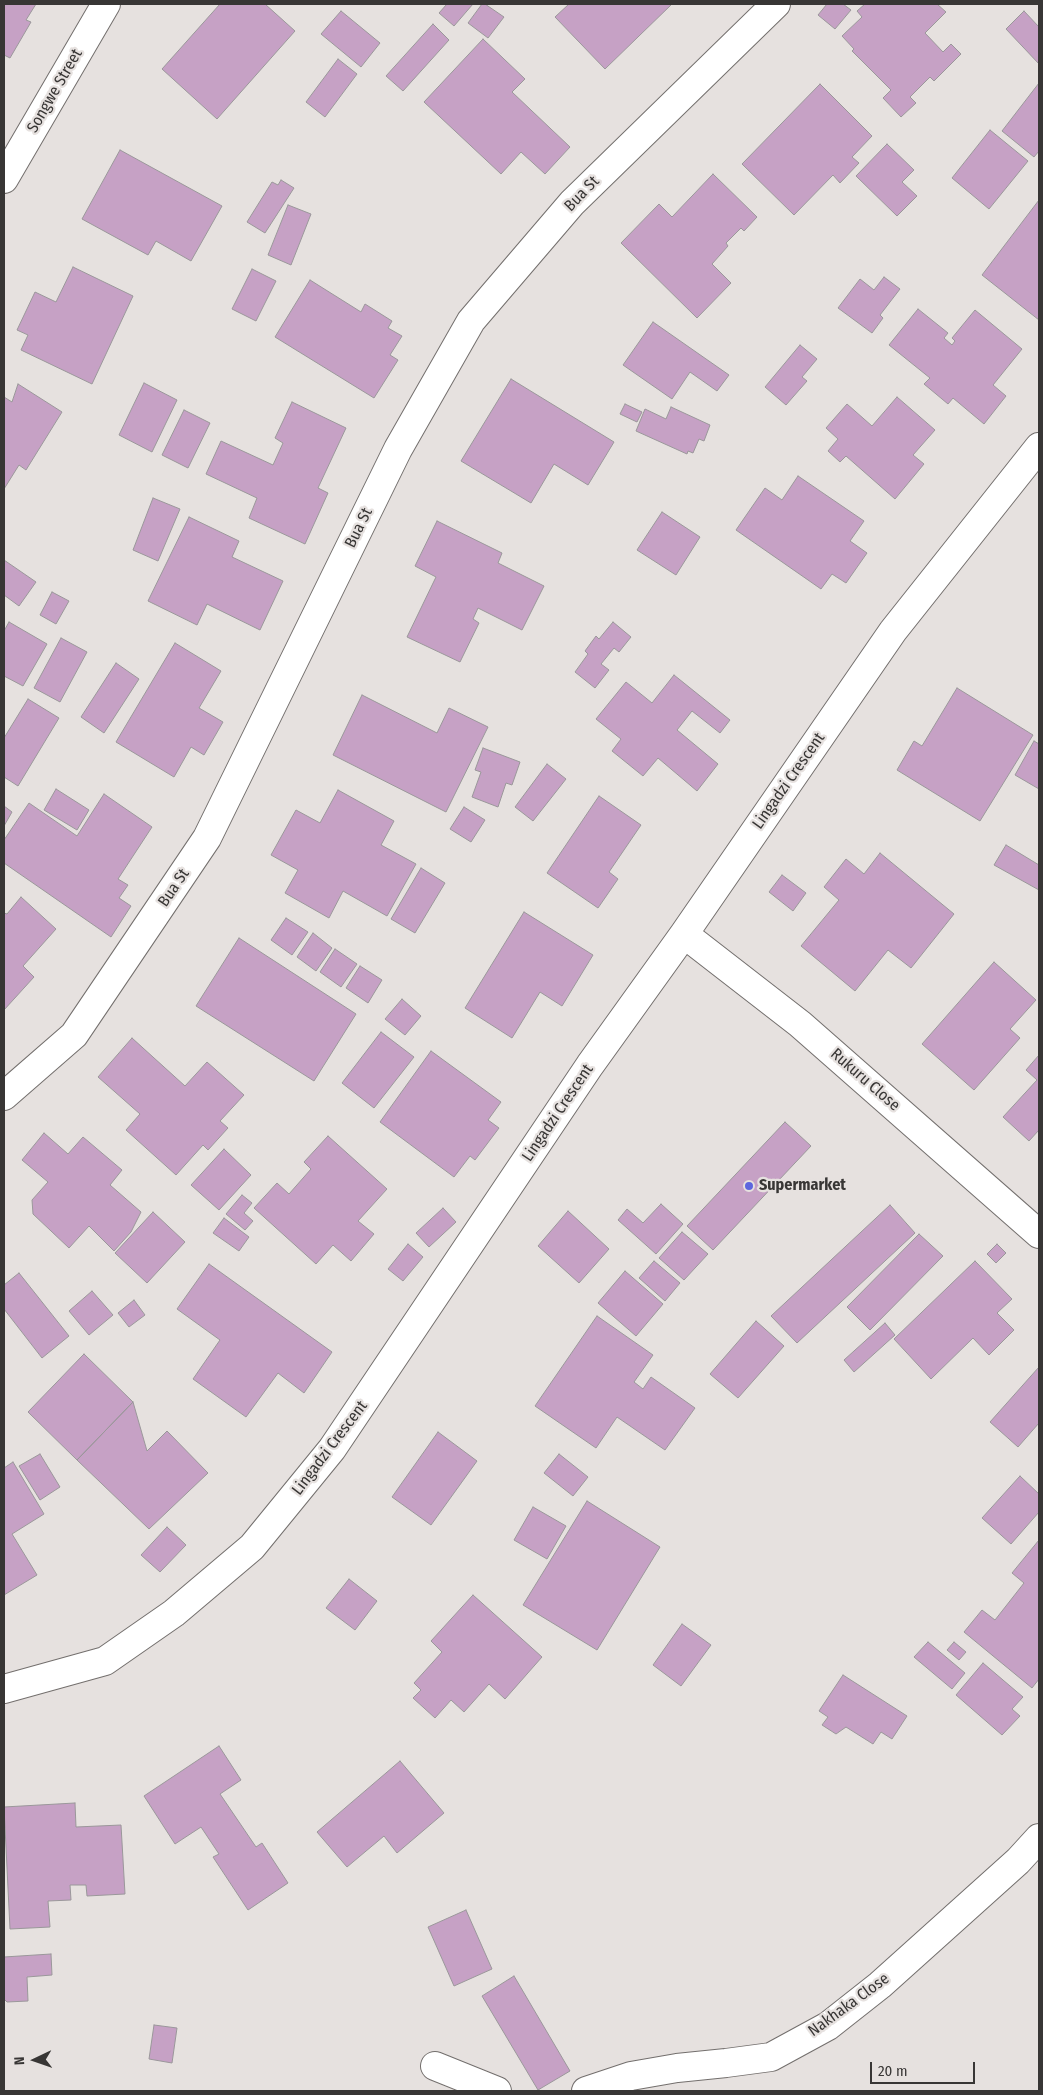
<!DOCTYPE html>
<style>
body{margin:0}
#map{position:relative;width:1043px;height:2095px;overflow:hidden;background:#e6e1df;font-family:"Fira Sans Condensed",sans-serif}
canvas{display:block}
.frame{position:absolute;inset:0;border:5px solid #383635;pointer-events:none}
.north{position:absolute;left:10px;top:2035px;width:50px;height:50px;-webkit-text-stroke:4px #e6e1df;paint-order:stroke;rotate:267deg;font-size:14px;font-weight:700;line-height:20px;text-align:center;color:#383635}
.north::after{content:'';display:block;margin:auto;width:18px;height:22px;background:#383635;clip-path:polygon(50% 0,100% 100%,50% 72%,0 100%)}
.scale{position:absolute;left:870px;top:2062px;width:105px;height:22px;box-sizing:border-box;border:2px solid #383635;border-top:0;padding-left:6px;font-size:15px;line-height:18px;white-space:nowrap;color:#383635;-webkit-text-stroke:4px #e6e1df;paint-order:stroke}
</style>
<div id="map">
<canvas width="1043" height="2095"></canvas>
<div class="frame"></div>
<div class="north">N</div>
<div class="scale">20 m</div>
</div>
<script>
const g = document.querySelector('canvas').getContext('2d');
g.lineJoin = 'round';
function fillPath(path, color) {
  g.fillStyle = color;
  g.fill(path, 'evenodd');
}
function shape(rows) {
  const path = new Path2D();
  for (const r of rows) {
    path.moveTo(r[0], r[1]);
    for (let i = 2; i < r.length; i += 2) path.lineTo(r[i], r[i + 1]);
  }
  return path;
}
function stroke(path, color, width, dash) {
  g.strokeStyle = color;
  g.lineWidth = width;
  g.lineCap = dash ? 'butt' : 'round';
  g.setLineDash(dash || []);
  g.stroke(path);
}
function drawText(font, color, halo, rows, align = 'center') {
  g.font = font + ' "Fira Sans Condensed",sans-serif';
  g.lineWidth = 4.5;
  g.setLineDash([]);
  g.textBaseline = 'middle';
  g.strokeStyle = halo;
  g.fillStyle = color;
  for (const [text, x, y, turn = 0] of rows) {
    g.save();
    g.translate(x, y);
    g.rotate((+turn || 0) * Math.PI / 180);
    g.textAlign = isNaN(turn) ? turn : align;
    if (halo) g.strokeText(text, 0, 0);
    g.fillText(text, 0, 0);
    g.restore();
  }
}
const building = shape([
 [4,4,36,4,26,20,31,22,10,58,4,55,4,4],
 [220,4,265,4,295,31,217,119,162,69,220,4],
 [447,4,473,4,454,26,439,13,447,4],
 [482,4,485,4,504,17,488,38,468,23,482,4],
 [569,4,672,4,605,69,555,17,569,4],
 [827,4,843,4,851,10,835,29,818,15,827,4],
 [865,4,937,4,946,12,925,33,943,52,951,44,961,54,934,81,930,77,910,97,916,103,901,117,883,98,891,90,852,51,854,49,842,36,862,17,857,11,865,4],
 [341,11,380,43,361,67,321,34,341,11],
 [1024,11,1039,27,1039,64,1006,29,1024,11],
 [433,24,449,40,403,91,386,76,433,24],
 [483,39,525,79,512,92,570,147,545,174,521,152,501,174,424,102,483,39],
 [338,59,357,74,325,117,306,102,338,59],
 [1039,83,1039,151,1034,157,1002,131,1039,83],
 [820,84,872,136,852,157,859,163,840,183,833,175,794,215,742,164,820,84],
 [990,130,1028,161,989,209,952,178,990,130],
 [887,144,914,170,902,182,917,196,897,216,856,176,887,144],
 [120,150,222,206,191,261,156,241,148,255,82,219,120,150],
 [713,174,757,217,744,231,741,228,726,243,728,246,712,264,731,283,697,318,621,243,659,204,672,217,713,174],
 [281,180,294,188,265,233,247,222,272,182,278,185,281,180],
 [1039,200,1039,320,982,275,1039,200],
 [288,205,311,214,291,265,268,255,288,205],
 [73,267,133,296,92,384,21,350,28,335,17,330,35,292,56,302,73,267],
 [252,269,276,281,256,321,232,309,252,269],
 [884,277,900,289,880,315,883,318,872,333,838,308,860,279,874,290,884,277],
 [310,280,361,312,365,304,392,321,388,328,402,336,390,355,398,360,374,398,275,337,310,280],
 [918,309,948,333,944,338,952,345,955,341,952,338,975,310,1022,349,993,385,1006,396,984,424,953,398,948,404,924,384,930,378,889,345,918,309],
 [653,322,729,375,717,391,690,372,672,399,623,365,653,322],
 [800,345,817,359,802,377,807,381,786,405,765,387,800,345],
 [511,379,614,442,588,485,554,464,531,503,461,461,511,379],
 [144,383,177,400,152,452,119,435,144,383],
 [18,384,62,412,26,470,19,465,4,489,4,397,12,402,18,384],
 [897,397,935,430,913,455,924,464,895,499,846,456,840,462,828,451,838,439,826,428,847,404,872,426,897,397],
 [292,402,346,428,318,488,328,493,305,544,249,518,257,498,206,474,221,441,273,465,283,443,275,438,292,402],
 [625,404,642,412,637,422,620,414,625,404],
 [671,407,710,425,704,441,699,439,693,453,688,451,687,454,636,431,645,409,666,419,671,407],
 [184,410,210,423,188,468,162,455,184,410],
 [798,476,864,521,850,541,867,553,846,583,832,574,821,589,736,530,765,488,782,500,798,476],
 [153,498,180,509,158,561,133,550,153,498],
 [662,512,700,537,676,575,637,550,662,512],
 [189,517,239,541,232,557,283,581,260,630,207,604,197,625,148,601,189,517],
 [437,521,502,553,498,563,544,586,522,630,478,608,473,619,479,623,460,662,407,637,436,577,415,566,437,521],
 [4,560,36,582,19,606,4,595,4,560],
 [52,592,69,601,56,624,40,615,52,592],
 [9,622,47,644,23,686,4,676,4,631,9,622],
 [613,622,631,637,619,652,614,648,601,664,609,670,595,688,575,672,588,654,585,651,596,636,599,639,613,622],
 [61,638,87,652,60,702,34,688,61,638],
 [175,643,221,671,199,708,223,722,204,755,191,747,174,777,116,742,175,643],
 [116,663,139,679,104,733,81,717,116,663],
 [674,675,730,720,720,733,692,711,677,730,718,764,697,791,658,758,643,776,612,751,621,739,596,719,626,682,652,703,674,675],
 [957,688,1033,735,980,821,897,770,914,741,922,746,957,688],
 [362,695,437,733,449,708,488,727,446,812,333,755,362,695],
 [28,699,59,718,18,786,4,777,4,738,28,699],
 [1034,741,1039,744,1039,789,1015,775,1034,741],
 [483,748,520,762,512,785,506,783,498,807,472,797,481,772,475,770,483,748],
 [547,764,566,779,533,821,515,807,547,764],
 [56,789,89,810,77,830,44,810,56,789],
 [338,790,394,821,381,845,416,864,387,916,343,891,329,918,285,893,298,870,271,855,296,810,320,823,338,790],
 [104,794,152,827,118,879,128,885,119,898,131,906,111,937,4,863,4,840,29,803,77,836,104,794],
 [599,796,641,825,609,872,618,879,598,908,547,873,599,796],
 [4,806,12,812,4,826,4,806],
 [464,807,485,820,471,842,450,829,464,807],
 [1006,845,1039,865,1039,890,994,865,1006,845],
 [880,853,954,914,911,968,888,950,855,991,801,946,839,900,824,887,846,859,864,874,880,853],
 [421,868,445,883,415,933,391,919,421,868],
 [782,875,806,893,793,911,769,892,782,875],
 [21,897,56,929,23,966,34,977,4,1010,4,913,7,914,21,897],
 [524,912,593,955,562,1006,540,992,512,1038,465,1008,524,912],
 [286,918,308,932,292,955,271,940,286,918],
 [313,933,332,948,316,971,297,957,313,933],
 [239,938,356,1014,314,1081,196,1006,239,938],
 [335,949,357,964,341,987,320,972,335,949],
 [994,962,1036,1000,1010,1029,1020,1038,974,1090,922,1044,994,962],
 [360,966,382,980,368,1003,346,988,360,966],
 [402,999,421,1016,405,1035,385,1019,402,999],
 [381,1032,414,1057,374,1108,342,1083,381,1032],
 [132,1038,185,1086,207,1062,244,1095,220,1121,228,1128,208,1150,203,1145,176,1175,126,1130,140,1114,98,1077,132,1038],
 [431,1051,501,1102,488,1120,499,1128,475,1160,470,1156,454,1177,380,1122,431,1051],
 [1039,1055,1039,1130,1029,1141,1003,1117,1037,1080,1026,1070,1039,1055],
 [785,1122,811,1146,713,1250,687,1226,785,1122],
 [44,1133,68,1154,83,1137,122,1170,110,1185,141,1212,131,1232,114,1251,89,1226,69,1248,33,1214,32,1200,48,1182,22,1160,44,1133],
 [328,1136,387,1189,358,1221,374,1234,351,1261,333,1245,316,1264,254,1208,277,1183,289,1194,311,1169,304,1162,328,1136],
 [224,1149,251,1175,219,1210,191,1185,224,1149],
 [242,1195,252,1203,244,1213,253,1221,245,1230,226,1214,242,1195],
 [661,1204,683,1224,656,1254,618,1220,627,1209,643,1223,661,1204],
 [890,1205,915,1233,797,1343,771,1316,890,1205],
 [443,1208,456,1222,429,1247,416,1233,443,1208],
 [568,1211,609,1249,579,1283,538,1246,568,1211],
 [153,1212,185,1242,147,1283,115,1253,153,1212],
 [224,1218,249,1237,239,1251,213,1233,224,1218],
 [682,1232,708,1254,684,1280,659,1258,682,1232],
 [919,1234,943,1256,870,1330,847,1307,919,1234],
 [408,1244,423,1257,403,1281,388,1269,408,1244],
 [997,1244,1006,1253,996,1263,987,1254,997,1244],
 [654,1261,680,1283,665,1301,639,1278,654,1261],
 [975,1261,1012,1299,997,1313,1014,1330,989,1355,973,1338,931,1379,894,1339,975,1261],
 [209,1264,332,1352,304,1393,278,1373,246,1417,193,1379,220,1340,177,1309,209,1264],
 [625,1271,663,1304,636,1336,598,1303,625,1271],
 [19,1273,69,1336,42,1358,4,1309,4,1285,19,1273],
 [92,1291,113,1315,89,1335,69,1311,92,1291],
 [134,1300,145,1315,129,1327,118,1313,134,1300],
 [597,1316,653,1355,634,1382,643,1389,651,1377,695,1408,665,1450,617,1417,596,1448,535,1406,597,1316],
 [756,1321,784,1346,738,1398,710,1374,756,1321],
 [885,1323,895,1335,854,1372,844,1360,885,1323],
 [84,1354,133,1402,77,1460,28,1412,84,1354],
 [1039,1367,1039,1423,1018,1447,990,1422,1039,1367],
 [133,1402,147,1451,167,1431,208,1473,149,1529,77,1460,133,1402],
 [438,1432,477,1461,431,1525,392,1497,438,1432],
 [40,1454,60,1487,40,1500,19,1466,40,1454],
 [559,1454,588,1477,573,1496,544,1473,559,1454],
 [13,1462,44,1514,12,1534,37,1575,4,1595,4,1468,13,1462],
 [1020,1476,1039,1494,1039,1512,1011,1544,982,1518,1020,1476],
 [587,1501,660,1547,597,1650,523,1605,587,1501],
 [533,1507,566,1526,547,1559,514,1540,533,1507],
 [167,1527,186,1545,160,1572,141,1555,167,1527],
 [1039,1540,1039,1679,1032,1688,964,1632,982,1610,995,1620,1024,1583,1012,1573,1039,1540],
 [349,1579,377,1601,355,1630,326,1608,349,1579],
 [473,1595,542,1657,505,1699,489,1684,464,1712,451,1700,435,1718,413,1698,421,1690,414,1683,442,1652,431,1641,473,1595],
 [682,1624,711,1645,681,1686,653,1665,682,1624],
 [928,1642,965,1673,952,1689,914,1657,928,1642],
 [954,1642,966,1652,959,1660,947,1650,954,1642],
 [983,1663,1023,1697,1012,1709,1020,1716,1002,1735,956,1695,983,1663],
 [843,1675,907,1716,892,1739,881,1732,873,1744,846,1727,836,1734,822,1725,828,1717,819,1711,843,1675],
 [219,1746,241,1780,220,1794,256,1847,262,1843,288,1883,248,1910,213,1857,219,1854,201,1827,175,1844,144,1796,219,1746],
 [400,1761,444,1813,397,1853,384,1836,347,1867,317,1832,400,1761],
 [75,1803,76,1827,121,1825,125,1894,87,1896,86,1885,70,1885,71,1900,48,1901,50,1927,10,1929,4,1807,75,1803],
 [466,1910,492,1969,454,1986,428,1927,466,1910],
 [51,1954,52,1975,27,1977,28,2001,7,2002,4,1999,4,1957,51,1954],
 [514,1976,570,2071,538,2090,482,1996,514,1976],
 [154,2025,177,2028,172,2063,149,2059,154,2025]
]);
fillPath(building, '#c6a1c5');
stroke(building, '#9a979a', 1);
const minor = shape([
 [4,179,106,4],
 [684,934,800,1024,1039,1234],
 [4,1096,74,1035,207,838,398,449,471,321,572,203,776,4],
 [4,1689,105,1661,174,1613,252,1547,332,1449,590,1065,684,934,893,631,1039,447],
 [435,2066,497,2091],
 [586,2091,631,2076,677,2068,726,2063,771,2057,828,2026,880,1985,1018,1861,1039,1838]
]);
stroke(minor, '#736f6d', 30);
stroke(minor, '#fff', 28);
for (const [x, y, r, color] of [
 [749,1186,5,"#5d66de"]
]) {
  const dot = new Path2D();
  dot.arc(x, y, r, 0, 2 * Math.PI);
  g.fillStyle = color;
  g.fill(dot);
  stroke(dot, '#e6e1df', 2);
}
drawText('16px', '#383635', '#e6e1df', [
 ["Songwe Street",55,91,-60],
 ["Bua St",582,194,-46],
 ["Bua St",359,528,-64],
 ["Lingadzi Crescent",789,781,-55],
 ["Bua St",174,888,-56],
 ["Rukuru Close",865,1080,41],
 ["Lingadzi Crescent",558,1113,-56],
 ["Lingadzi Crescent",330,1448,-53],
 ["Nakhaka Close",849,2005,-36]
]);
drawText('bold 16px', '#383635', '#e6e1df', [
 ["Supermarket",759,1186]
], 'left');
</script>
